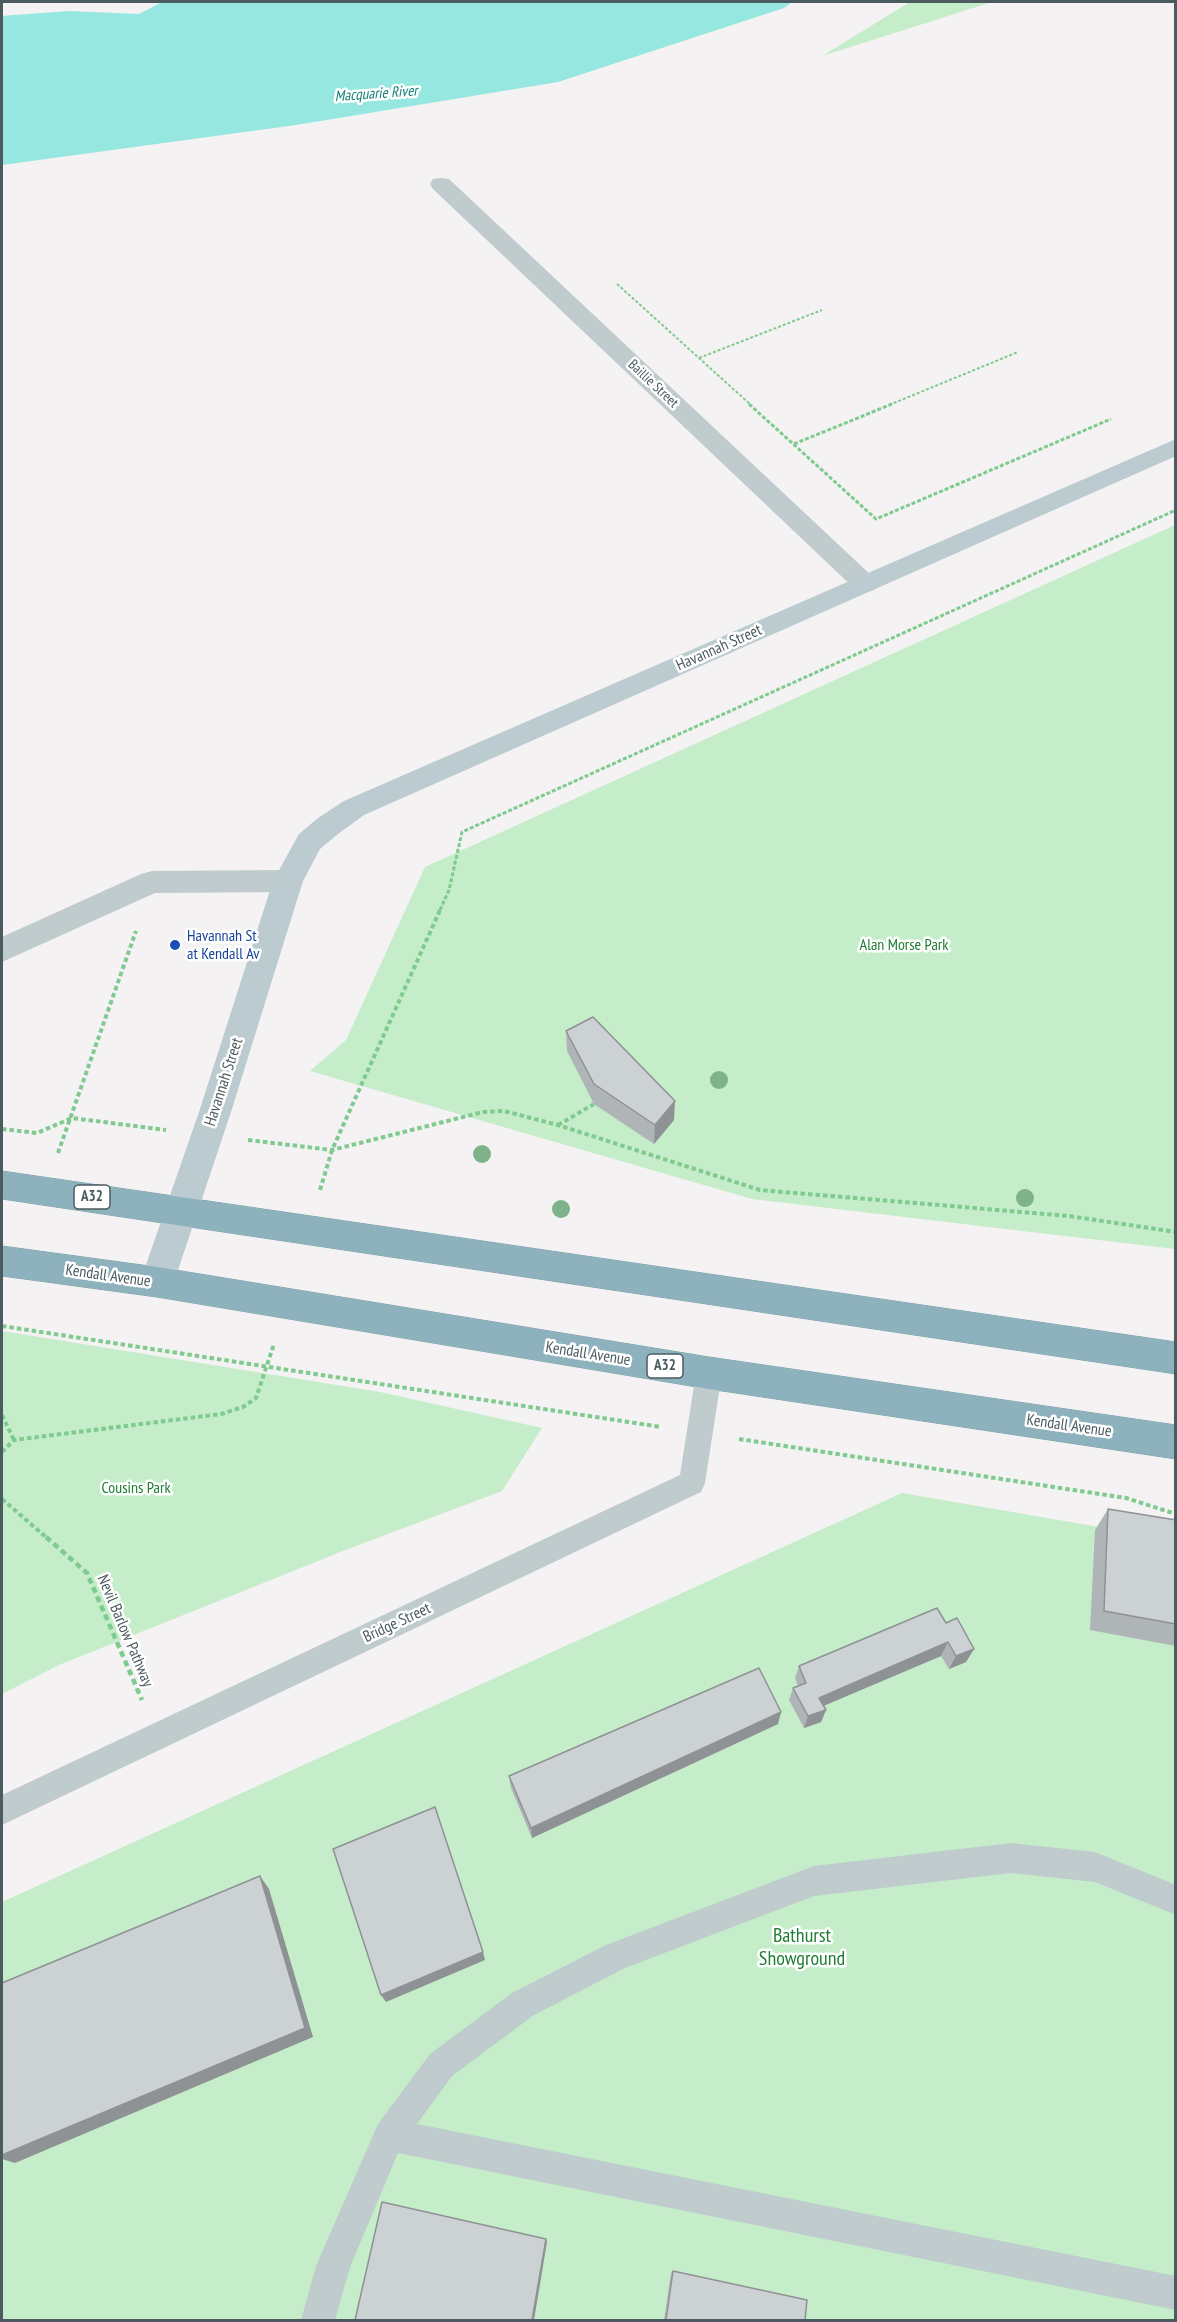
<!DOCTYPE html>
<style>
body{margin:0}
#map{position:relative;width:1177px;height:2322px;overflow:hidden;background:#f4f2f3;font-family:"PT Sans Narrow",sans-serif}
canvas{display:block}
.frame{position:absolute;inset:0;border:3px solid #4b5b5f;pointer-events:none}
</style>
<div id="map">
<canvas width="1177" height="2322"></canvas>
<div class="frame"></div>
</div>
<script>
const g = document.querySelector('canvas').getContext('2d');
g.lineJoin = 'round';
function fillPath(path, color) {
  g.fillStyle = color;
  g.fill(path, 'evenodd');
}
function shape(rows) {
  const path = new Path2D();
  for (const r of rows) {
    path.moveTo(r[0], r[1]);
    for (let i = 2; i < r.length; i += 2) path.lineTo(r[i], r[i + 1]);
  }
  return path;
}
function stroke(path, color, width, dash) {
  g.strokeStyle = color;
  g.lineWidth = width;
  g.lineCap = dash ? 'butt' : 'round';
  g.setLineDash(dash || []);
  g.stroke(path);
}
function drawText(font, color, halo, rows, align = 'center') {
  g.font = font + ' "PT Sans Narrow",sans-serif';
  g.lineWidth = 5;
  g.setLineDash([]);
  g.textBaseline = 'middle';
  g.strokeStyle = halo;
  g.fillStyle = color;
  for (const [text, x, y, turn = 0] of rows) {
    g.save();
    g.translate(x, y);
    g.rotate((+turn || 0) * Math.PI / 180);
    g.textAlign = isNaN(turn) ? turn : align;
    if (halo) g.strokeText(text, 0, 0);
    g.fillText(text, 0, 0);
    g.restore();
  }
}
fillPath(shape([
 [911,2,992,2,822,56,910,2],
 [1175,525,1175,1249,752,1199,310,1071,346,1040,425,867],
 [2,1331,380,1392,542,1428,502,1491,348,1549,59,1665,2,1694],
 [902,1493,1175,1540,1175,2320,2,2320,2,1902]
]), '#c5edc9');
fillPath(shape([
 [162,2,792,2,784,8,558,82,296,125,2,165,2,16,69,11,139,14]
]), '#95e7e0');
const highway = shape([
 [2,1171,1176,1342,1176,1374,2,1199,2,1171],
 [2,1246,157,1267,709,1357,1176,1425,1176,1459,709,1389,157,1297,2,1276,2,1246]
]);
stroke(highway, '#799ea9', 1);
stroke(shape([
 [617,284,751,405],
 [699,358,822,310],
 [889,405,1018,352]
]), '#7fca8f', 2, [3, 2]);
stroke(shape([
 [749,404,876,519,1111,419],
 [794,444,892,404],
 [440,910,449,890,462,832,1176,510]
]), '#7fca8f', 3, [4, 2]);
stroke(shape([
 [558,1125,594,1104],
 [2,1129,37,1133,72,1118,166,1130],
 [248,1140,332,1150,483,1112,504,1111,558,1125,760,1190,1069,1216,1176,1232],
 [58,1153,136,931],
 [320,1190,332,1150,441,908],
 [2,1326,661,1427],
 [2,1415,14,1440],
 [739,1439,1126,1498,1176,1514],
 [2,1452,14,1440,221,1414,243,1407,256,1398,274,1344],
 [2,1499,47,1538]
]), '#7fca8f', 4, [4.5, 3]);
stroke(shape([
 [46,1537,87,1573,142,1700]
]), '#7fca8f', 4.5, [6, 4]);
fillPath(shape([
 [709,1361,718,1365,722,1373,705,1483,701,1492,2,1825,2,1795,680,1475,696,1373,700,1365,709,1361],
 [1011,1843,1095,1852,1176,1885,1176,1915,1095,1882,1011,1873,814,1896,625,1968,534,2015,452,2076,417,2124,1176,2276,1176,2310,398,2153,350,2267,335,2320,301,2320,316,2266,378,2124,430,2054,512,1993,606,1945,814,1866,1011,1843]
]), '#bfcbcd');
fillPath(shape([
 [441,178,449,179,874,578,878,584,874,590,865,593,856,590,433,189,430,184,433,179,441,178],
 [288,870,298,873,303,881,298,889,288,892,155,893,2,962,2,937,141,874,152,871,288,870]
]), '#bfcbcd');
fillPath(shape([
 [1176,439,1176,456,364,815,338,834,320,849,303,881,231,1112,174,1282,169,1293,157,1297,145,1293,140,1282,199,1112,273,881,299,834,318,818,344,801,1176,439]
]), '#bccbcf');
fillPath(highway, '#8eb2bd');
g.fillStyle = '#7eb289';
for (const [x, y] of [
 [719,1080],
 [482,1154],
 [1025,1198],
 [561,1209]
]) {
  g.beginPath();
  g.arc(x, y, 9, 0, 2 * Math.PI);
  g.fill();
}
fillPath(shape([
 [566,1031,674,1120,654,1144,594,1104,567,1051],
 [1108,1509,1176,1520,1176,1646,1090,1630,1095,1530],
 [946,1623,974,1649,966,1662,949,1669,941,1656,823,1706,826,1710,821,1722,804,1728,789,1700,793,1688,798,1686,795,1678,799,1666],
 [781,1712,778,1724,532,1838,511,1788,509,1776],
 [673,2271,805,2320,664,2320,671,2273]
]), '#afb4b6');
fillPath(shape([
 [675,1101,674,1120,654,1144,655,1125],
 [948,1642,941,1656,814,1710,819,1698],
 [974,1649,966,1662,949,1669,956,1656],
 [826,1710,821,1722,804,1728,808,1716],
 [781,1712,778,1724,532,1838,531,1828],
 [260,1876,269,1889,313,2037,15,2163,2,2159,2,2155],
 [483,1952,485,1960,386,2002,381,1995],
 [546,2239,547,2242,534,2320,532,2320]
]), '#8f9294');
const building = shape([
 [593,1017,675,1101,655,1125,594,1084,566,1031,593,1017],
 [1108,1509,1176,1520,1176,1624,1104,1611,1108,1509],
 [937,1608,946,1623,957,1618,974,1649,956,1656,948,1642,819,1698,826,1710,808,1716,793,1688,806,1683,799,1666,937,1608],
 [759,1668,781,1712,531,1828,509,1776,759,1668],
 [435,1807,483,1952,381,1995,333,1849,435,1807],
 [260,1876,305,2028,2,2155,2,1983,260,1876],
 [382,2202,546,2239,532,2320,355,2320,382,2202],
 [673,2271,807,2300,805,2320,666,2320,673,2271]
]);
fillPath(building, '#ccd1d4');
stroke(building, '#8f9294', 1.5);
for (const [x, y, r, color] of [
 [175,945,6,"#1a4fb4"]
]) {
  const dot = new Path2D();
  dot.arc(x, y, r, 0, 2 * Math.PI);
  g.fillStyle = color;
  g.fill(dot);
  stroke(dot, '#fff', 2);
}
drawText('14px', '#4b5b5f', '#fff', [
 ["Baillie Street",653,384,43]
]);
drawText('italic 15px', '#158178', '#fff', [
 ["Macquarie River",376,94,-4]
]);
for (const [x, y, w] of [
 [92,1197,36],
 [665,1366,36]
]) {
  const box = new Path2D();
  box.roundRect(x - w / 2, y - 12, w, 24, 4.5);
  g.fillStyle = '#fff';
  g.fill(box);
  stroke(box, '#4b5b5f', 1.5);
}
drawText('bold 15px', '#4b5b5f', null, [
 ["A32",92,1197],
 ["A32",665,1366]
]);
drawText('16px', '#4b5b5f', '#fff', [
 ["Havannah Street",719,648,-24],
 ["Havannah Street",224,1082,-72],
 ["Kendall Avenue",108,1276,8],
 ["Kendall Avenue",588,1354,9],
 ["Kendall Avenue",1069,1426,8],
 ["Bridge Street",397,1623,-25],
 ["Nevil Barlow Pathway",125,1631,67]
]);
drawText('16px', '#164399', '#fff', [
 ["Havannah St",187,936],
 ["at Kendall Av",187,954]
], 'left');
drawText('16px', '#1e7d32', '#fff', [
 ["Alan Morse Park",904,945],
 ["Cousins Park",136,1488]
]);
drawText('20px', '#1e7d32', '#fff', [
 ["Bathurst",802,1936],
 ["Showground",802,1959]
]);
</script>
